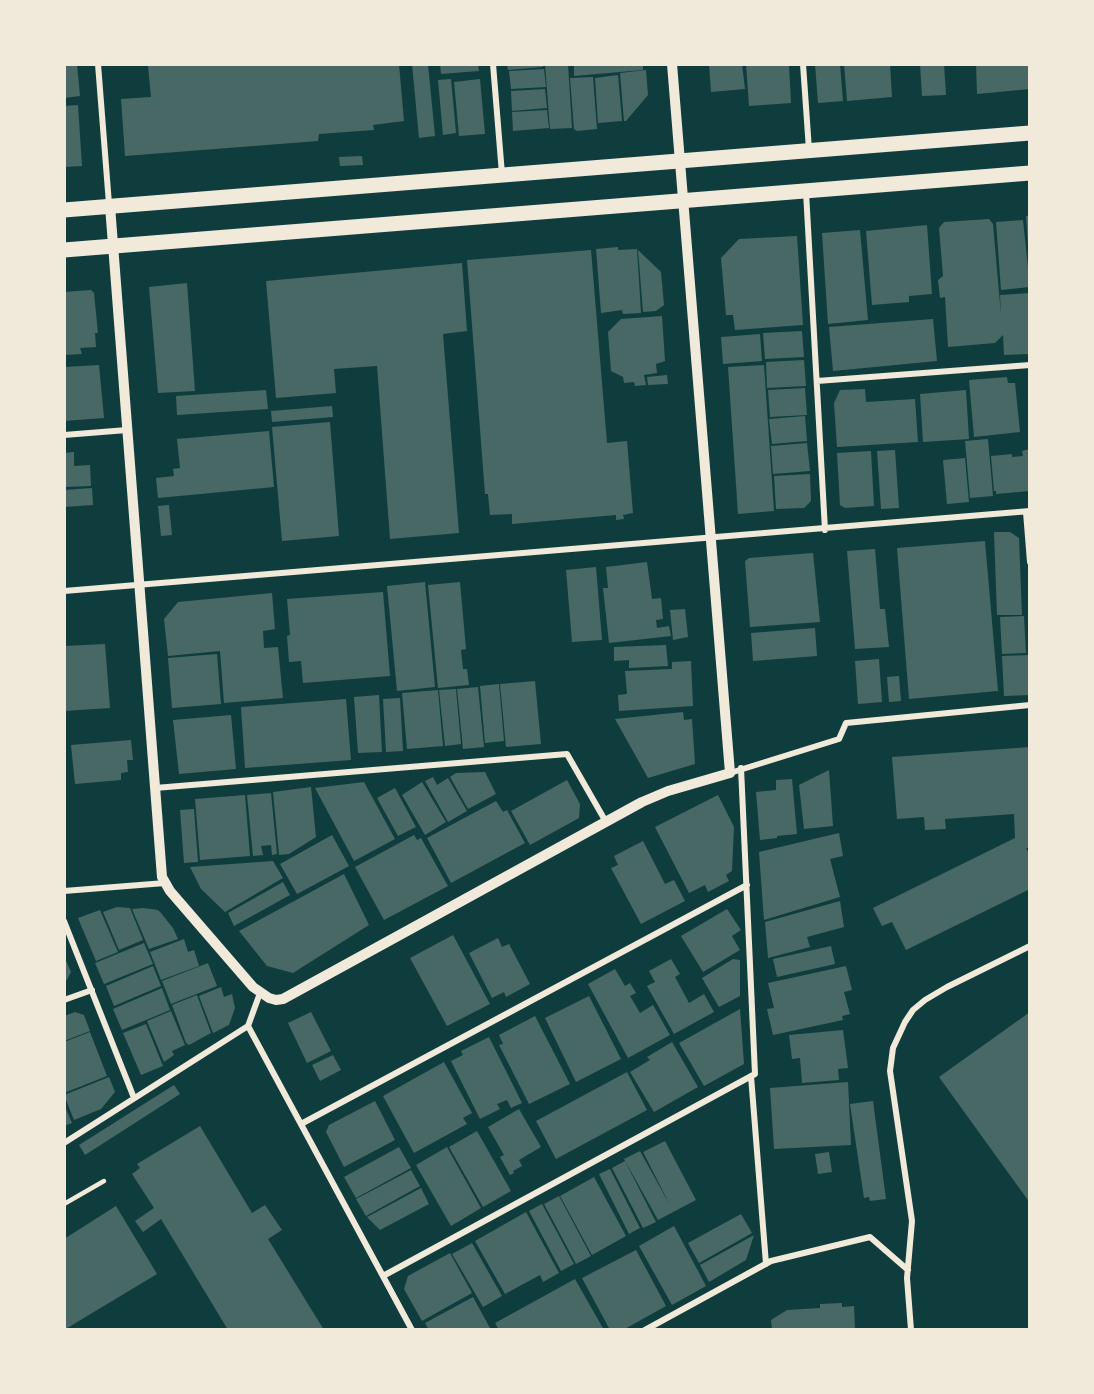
<!DOCTYPE html>
<style>
body{margin:0}
#map{position:relative;width:1094px;height:1394px;overflow:hidden;background:#0f3d3e;font-family:"Roboto Condensed",sans-serif}
canvas{display:block}
.frame{position:absolute;inset:0;border:66px solid #f1e9da;pointer-events:none}
</style>
<div id="map">
<canvas width="1094" height="1394"></canvas>
<div class="frame"></div>
</div>
<script>
const g = document.querySelector('canvas').getContext('2d');
g.lineJoin = 'round';
function fillPath(path, color) {
  g.fillStyle = color;
  g.fill(path, 'evenodd');
}
function shape(rows) {
  const path = new Path2D();
  for (const r of rows) {
    path.moveTo(r[0], r[1]);
    for (let i = 2; i < r.length; i += 2) path.lineTo(r[i], r[i + 1]);
  }
  return path;
}
function stroke(path, color, width, dash) {
  g.strokeStyle = color;
  g.lineWidth = width;
  g.lineCap = dash ? 'butt' : 'round';
  g.setLineDash(dash || []);
  g.stroke(path);
}
fillPath(shape([
 [64,64,77,64,80,96,64,98],
 [154,64,399,64,404,121,373,125,374,130,319,134,318,141,125,156,121,99,151,97,148,66],
 [412,64,428,64,435,136,419,138],
 [440,64,478,64,479,71,441,74],
 [507,64,542,64,543,67,508,70],
 [545,64,568,64,572,128,550,129],
 [574,64,643,64,643,70,574,76],
 [709,64,742,64,745,89,711,92],
 [746,64,789,64,791,103,749,106],
 [815,64,840,64,843,101,818,103],
 [844,64,890,64,892,97,847,101],
 [920,64,944,64,946,95,922,96],
 [976,64,1030,64,1030,89,977,94],
 [544,69,546,87,511,89,509,71],
 [646,70,648,95,626,121,624,121,620,73],
 [618,75,622,121,598,123,595,78],
 [593,77,597,129,577,131,574,129,570,78],
 [451,79,456,133,443,135,438,80],
 [480,79,485,134,459,136,454,82],
 [545,89,547,108,512,111,511,91],
 [78,105,82,166,64,167,64,106],
 [547,110,549,128,513,131,512,112],
 [362,156,363,165,340,166,339,157],
 [1026,216,1030,216,1030,244,1028,244],
 [989,219,993,224,1001,315,1000,295,1030,293,1030,354,1004,355,1003,335,995,343,948,347,945,297,940,298,938,280,943,276,939,228,944,222],
 [1023,220,1030,287,1001,290,996,222],
 [927,225,932,294,909,296,909,302,872,305,866,231],
 [860,230,868,320,828,324,822,233],
 [797,236,803,325,735,330,733,315,726,315,721,258,739,239],
 [618,247,618,250,637,249,641,313,623,314,622,310,601,313,596,249],
 [591,250,607,443,627,441,633,513,623,515,624,519,616,520,616,515,512,524,512,514,490,515,488,494,485,494,467,260],
 [638,250,661,272,664,305,656,311,643,312],
 [462,263,467,331,443,334,459,533,390,539,377,366,334,369,336,393,276,398,266,281],
 [187,283,195,391,158,393,149,287],
 [91,290,94,293,98,333,95,333,96,347,80,348,82,354,64,355,64,292],
 [662,316,665,361,656,364,657,373,644,375,646,385,635,386,634,382,624,383,623,377,611,371,608,332,621,319],
 [933,319,937,361,833,371,829,327],
 [802,331,804,357,765,359,763,333],
 [760,334,762,361,723,364,721,337],
 [804,360,806,386,767,388,766,362],
 [99,365,104,418,64,421,64,367],
 [764,365,774,511,738,514,728,367],
 [667,375,668,384,648,385,647,377],
 [1007,377,1008,383,1015,383,1020,432,974,437,969,380],
 [805,388,807,415,770,417,768,390],
 [865,389,866,402,915,399,918,442,837,447,834,403,840,390],
 [266,390,268,409,177,415,176,396],
 [966,390,969,439,923,442,920,394],
 [332,406,333,417,272,422,271,411],
 [805,416,807,441,772,444,769,419],
 [330,422,339,536,282,541,272,427],
 [269,431,274,487,158,498,156,478,174,476,173,469,180,468,177,439],
 [988,439,993,496,970,498,965,441],
 [807,443,810,471,773,474,771,446],
 [1030,449,1030,491,996,494,996,491,994,491,991,456,1012,454,1012,457,1023,456,1022,451],
 [895,450,899,508,881,509,877,451],
 [871,451,874,506,845,508,840,505,837,453],
 [74,452,74,466,90,465,91,486,64,487,64,453],
 [965,458,969,502,947,504,943,460],
 [810,474,811,501,804,508,776,509,774,476],
 [92,488,93,505,64,507,64,490],
 [169,505,172,535,161,536,158,506],
 [994,532,1010,532,1019,538,1022,615,997,615],
 [985,541,998,691,909,699,897,548],
 [875,549,880,609,885,609,889,647,855,649,847,551],
 [813,553,820,622,750,627,745,561,749,558],
 [647,562,652,599,661,598,663,619,656,620,657,628,669,626,671,636,609,643,603,588,608,588,606,567],
 [596,567,602,640,572,642,566,570],
 [425,582,435,687,397,691,387,586],
 [460,582,466,649,461,650,463,669,467,669,469,685,438,688,428,585],
 [383,592,390,676,303,683,301,661,289,662,287,636,290,635,287,599],
 [272,593,275,629,263,631,264,648,278,647,283,698,224,703,220,651,168,656,164,619,178,602],
 [685,609,688,637,673,640,670,610],
 [1024,616,1026,653,1002,654,1000,617],
 [815,628,817,656,753,661,751,633],
 [105,644,110,708,64,711,64,646],
 [666,645,668,666,629,668,629,660,614,661,614,647],
 [217,654,221,704,172,708,168,658],
 [1030,655,1030,695,1004,696,1002,656],
 [879,659,882,702,858,704,855,661],
 [691,661,693,706,619,711,618,695,627,694,625,671,672,669,672,662],
 [899,676,901,701,889,702,887,677],
 [535,681,541,744,506,747,500,684],
 [499,684,504,741,485,743,480,686],
 [478,687,484,747,463,749,457,689],
 [456,689,461,744,445,746,439,690],
 [438,690,443,746,407,749,402,693],
 [379,695,382,752,358,753,354,697],
 [400,698,403,751,386,752,383,699],
 [346,699,351,760,245,768,241,707],
 [683,712,684,720,692,719,695,764,648,778,615,719],
 [231,715,236,769,179,774,173,720],
 [131,740,133,760,127,760,128,772,121,773,121,780,75,784,71,745],
 [1030,747,1030,848,1026,848,1030,855,1030,889,906,950,892,922,882,926,873,908,1015,838,1014,814,945,819,946,829,925,830,924,817,897,819,892,757],
 [829,770,833,826,804,829,799,785],
 [485,772,496,794,468,809,450,777,456,773],
 [433,777,437,785,448,778,467,811,448,822,425,781],
 [792,779,797,834,777,836,777,838,760,840,756,792,776,790,776,780],
 [567,780,580,804,579,818,530,845,511,811],
 [364,782,395,839,354,861,315,788],
 [422,782,446,822,425,835,402,795],
 [311,787,316,837,289,854,279,855,273,792],
 [395,788,416,827,398,836,377,798],
 [271,793,277,854,272,855,271,845,261,846,263,855,253,856,247,795],
 [245,795,250,856,200,860,195,799],
 [718,795,734,827,732,871,726,875,729,881,708,892,705,885,689,893,655,827],
 [496,801,503,812,507,810,525,843,451,883,427,838],
 [194,809,198,862,184,863,180,810],
 [839,833,843,856,830,859,840,897,764,920,759,852],
 [332,835,349,866,297,894,280,864],
 [414,835,417,840,421,838,448,886,384,920,355,867],
 [643,841,665,884,674,880,685,901,641,924,611,868,618,865,614,856],
 [273,861,283,878,225,912,201,889,190,867],
 [344,874,369,925,293,973,267,966,239,931],
 [283,882,290,895,234,926,228,913],
 [840,901,844,927,807,937,810,947,768,958,765,922],
 [117,907,130,908,143,940,119,950,103,912],
 [143,908,158,910,161,913,173,928,178,939,149,949,132,909],
 [727,909,741,930,732,936,740,950,703,972,681,936],
 [100,910,118,952,96,961,78,918],
 [453,935,490,1004,447,1026,410,958],
 [498,938,502,947,509,944,530,984,506,997,504,992,492,998,469,953],
 [184,939,188,952,194,950,199,966,161,980,150,952],
 [144,943,153,964,104,984,95,963],
 [831,946,835,964,777,977,773,959],
 [64,956,71,972,64,985],
 [671,959,680,974,675,977,689,1003,704,994,714,1012,674,1034,647,986,655,982,649,971],
 [733,959,740,960,740,996,719,1007,702,978],
 [208,963,217,986,171,1004,162,981],
 [153,966,161,986,114,1006,106,986],
 [846,966,852,990,844,992,850,1014,842,1016,843,1020,773,1035,767,1009,774,1008,768,983],
 [615,969,625,986,630,983,636,993,630,996,640,1013,653,1005,670,1035,628,1058,588,984],
 [221,987,224,997,232,994,235,1008,229,1025,213,1033,199,996],
 [162,988,170,1010,122,1030,113,1009],
 [197,995,211,1033,189,1045,186,1043,172,1005],
 [589,996,621,1059,576,1082,545,1018],
 [740,1009,744,1064,704,1086,679,1043],
 [171,1011,185,1045,172,1051,174,1055,164,1062,147,1021],
 [75,1012,84,1015,90,1031,64,1041,64,1016],
 [311,1012,331,1051,307,1063,288,1023],
 [1030,1012,1030,1203,939,1077],
 [535,1016,570,1084,529,1104,499,1045,503,1044,499,1035],
 [146,1024,163,1066,141,1075,123,1033],
 [843,1030,848,1068,838,1069,839,1080,802,1083,800,1058,792,1059,789,1035],
 [90,1032,107,1076,64,1093,64,1042],
 [489,1037,522,1103,511,1108,507,1100,497,1104,500,1109,480,1119,451,1061,463,1055,461,1051],
 [672,1042,698,1087,654,1112,630,1072,650,1060,647,1057],
 [333,1055,341,1070,320,1081,312,1065],
 [444,1062,472,1113,463,1118,467,1124,414,1153,383,1096],
 [627,1072,647,1110,556,1159,536,1121],
 [109,1077,115,1092,101,1109,74,1120,64,1095],
 [848,1082,851,1145,774,1149,770,1088],
 [174,1085,180,1094,85,1155,79,1145],
 [375,1101,395,1140,344,1167,326,1132,329,1125],
 [873,1101,886,1199,870,1201,869,1197,864,1198,850,1104],
 [64,1104,72,1123,64,1126],
 [519,1109,541,1147,519,1160,522,1166,513,1171,514,1173,510,1175,500,1157,504,1155,488,1127],
 [200,1126,252,1213,265,1205,282,1230,268,1239,324,1330,228,1330,161,1219,143,1232,135,1221,154,1208,132,1174,140,1168,137,1164],
 [477,1131,511,1191,483,1207,449,1147],
 [665,1141,696,1200,658,1220,624,1159,640,1151,671,1207,643,1152],
 [399,1147,411,1168,356,1198,344,1177],
 [447,1147,481,1208,451,1226,416,1165],
 [829,1152,832,1172,818,1174,815,1154],
 [625,1161,656,1222,643,1228,612,1168],
 [610,1169,640,1228,629,1234,599,1174],
 [411,1170,420,1186,366,1216,356,1199],
 [594,1177,626,1236,592,1255,560,1196],
 [421,1188,429,1204,380,1230,367,1217],
 [559,1196,591,1256,576,1264,544,1204],
 [542,1204,574,1264,561,1271,529,1211],
 [116,1206,157,1274,64,1330,64,1239],
 [526,1212,559,1273,543,1282,540,1275,505,1294,475,1241],
 [741,1214,752,1233,699,1263,688,1243],
 [674,1226,706,1286,672,1305,639,1246],
 [754,1235,746,1260,709,1282,700,1265],
 [472,1243,502,1296,483,1307,452,1254],
 [636,1250,666,1306,623,1330,610,1330,582,1278],
 [450,1253,472,1293,422,1321,404,1289,408,1276],
 [575,1279,604,1330,499,1330,495,1323],
 [473,1297,490,1328,487,1330,429,1330,425,1323],
 [842,1303,842,1307,854,1306,855,1330,772,1330,771,1320,787,1310,820,1308,820,1304]
]), '#486865');
stroke(shape([
 [64,1204,104,1181]
]), '#f1e9da', 4.5);
stroke(shape([
 [98,64,109,204],
 [493,64,502,174],
 [803,64,809,150],
 [806,192,825,530],
 [817,381,1030,365],
 [64,435,127,430],
 [1026,512,1030,562],
 [64,591,1030,511],
 [730,773,839,739,846,723,1030,705],
 [155,788,567,754,606,822],
 [64,891,165,883],
 [64,921,134,1098],
 [64,1000,92,990],
 [248,1026,412,1330],
 [751,1076,766,1264],
 [301,1124,747,885],
 [64,1143,248,1026,260,993],
 [383,1276,755,1074,741,768],
 [645,1330,771,1261,870,1237,908,1270],
 [911,1330,907,1278,912,1221,890,1071,893,1048,905,1022,913,1010,925,1000,947,987,1030,946]
]), '#f1e9da', 6);
stroke(shape([
 [110,206,162,877,170,891,253,987,269,998,276,1000,283,999,642,802,668,791,730,773,672,64]
]), '#f1e9da', 10);
stroke(shape([
 [64,210,1030,133],
 [64,250,1030,173]
]), '#f1e9da', 15);
</script>
